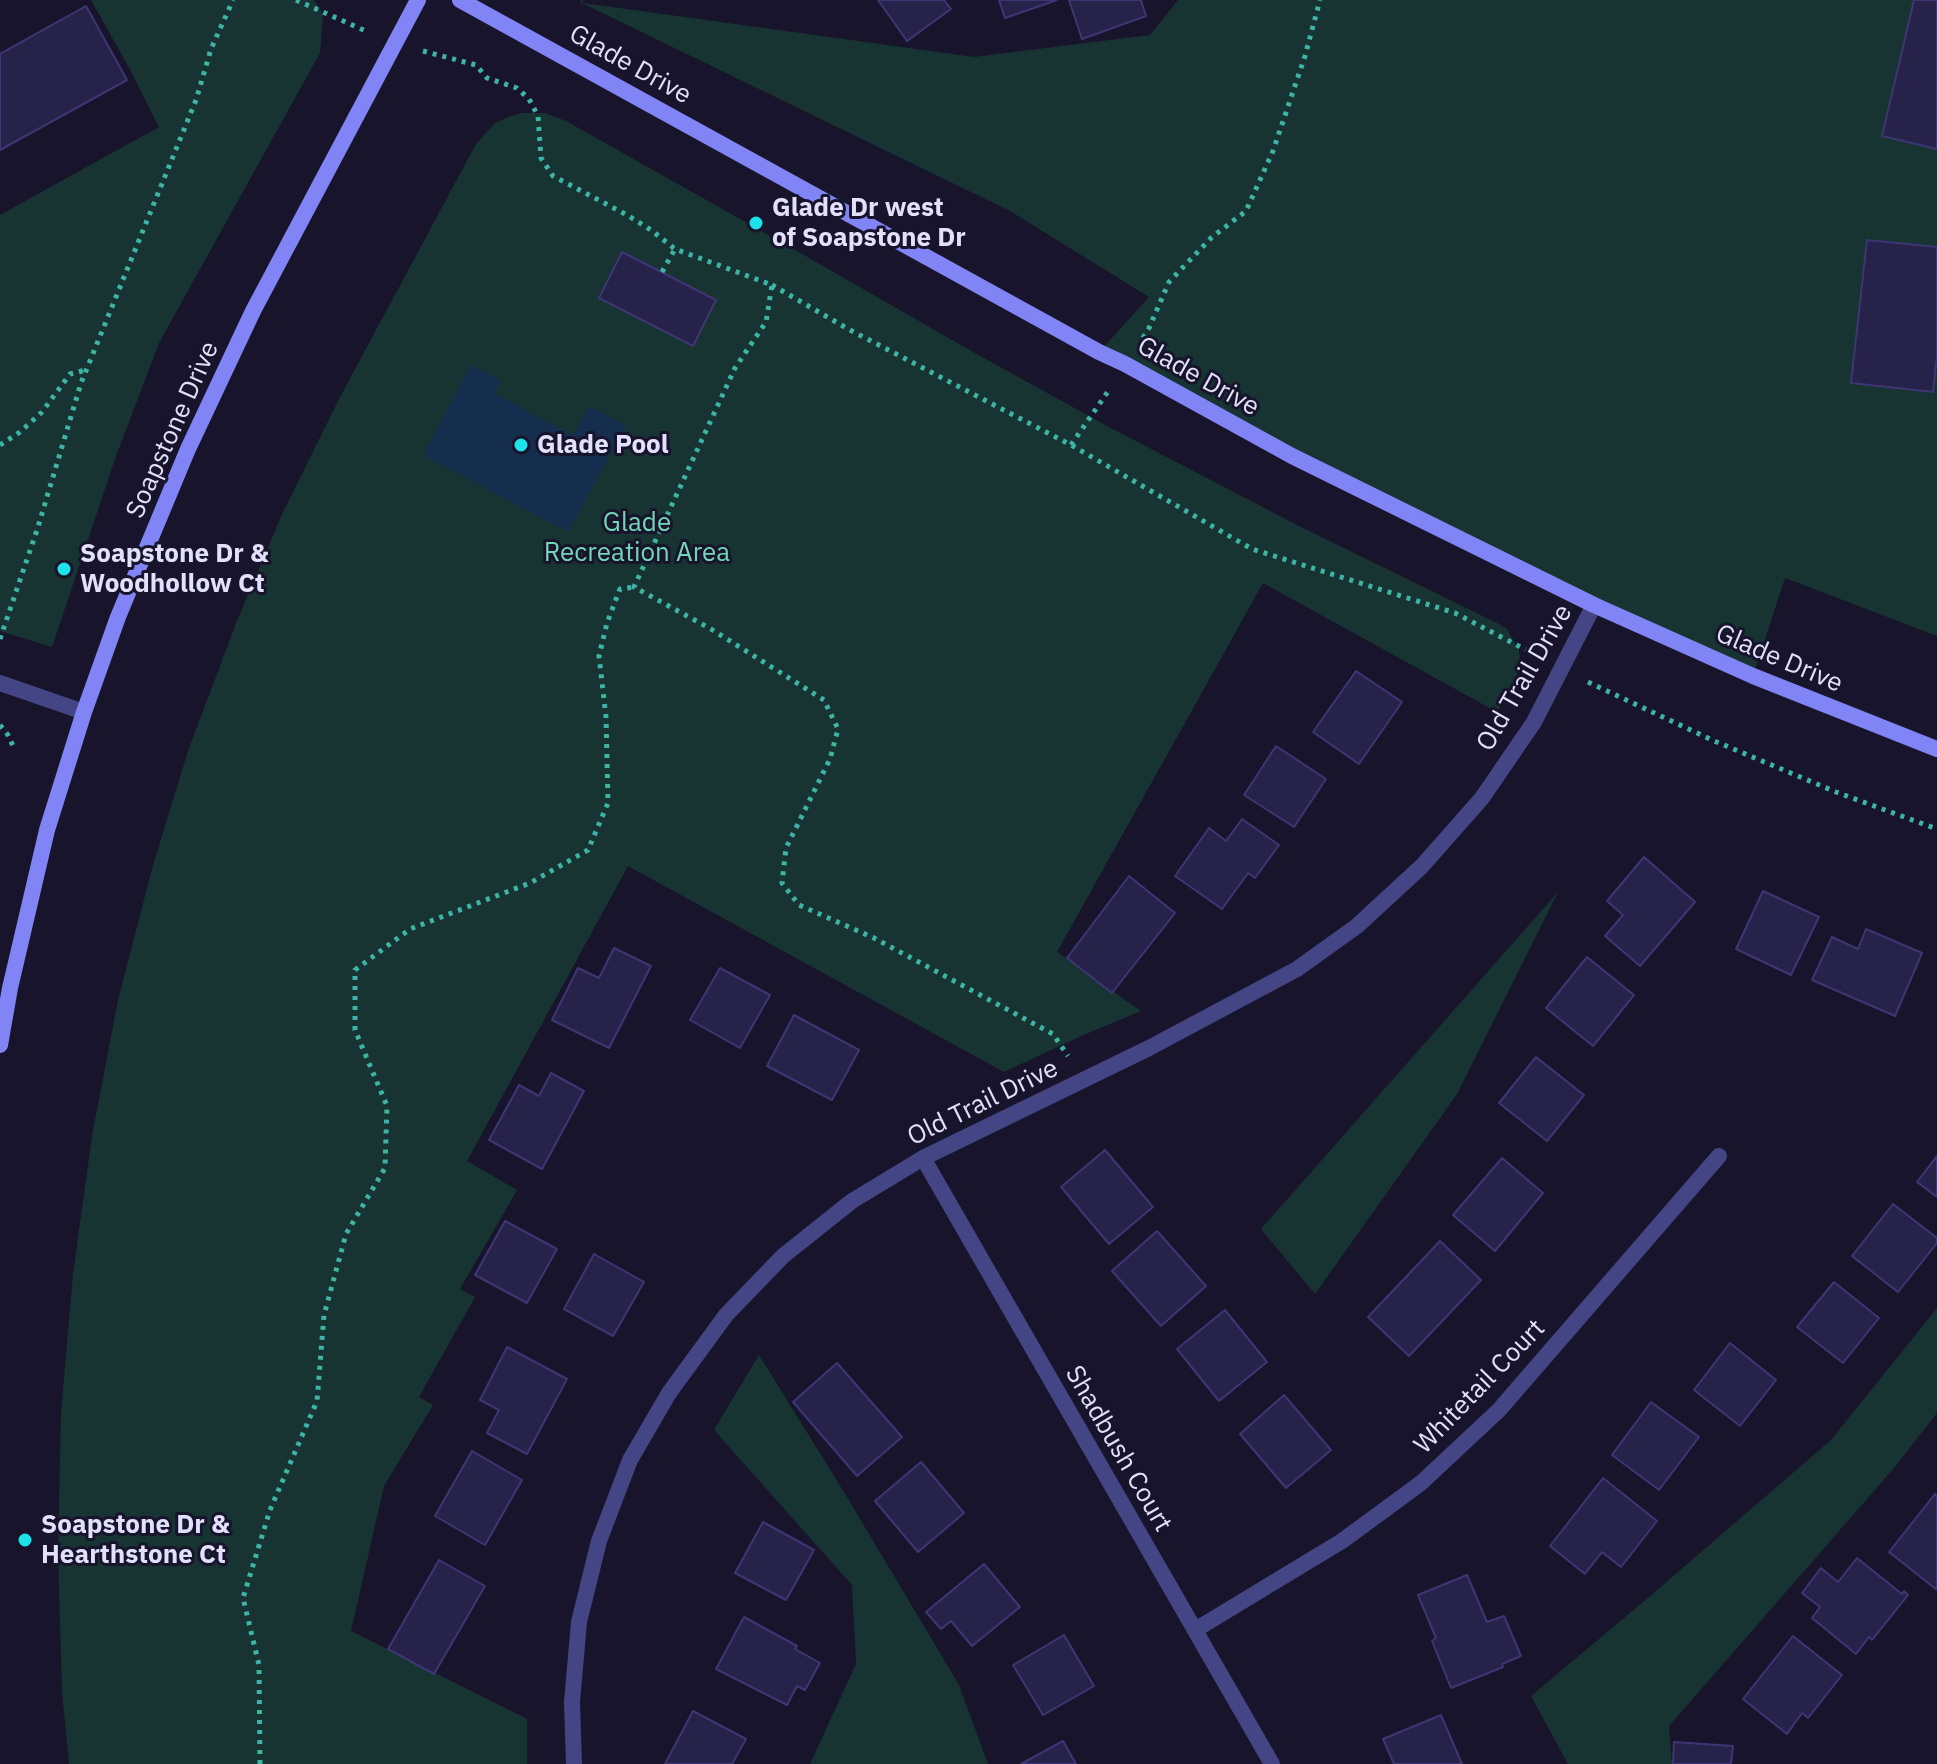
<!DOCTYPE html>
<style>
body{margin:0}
canvas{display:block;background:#17142b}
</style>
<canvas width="1937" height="1764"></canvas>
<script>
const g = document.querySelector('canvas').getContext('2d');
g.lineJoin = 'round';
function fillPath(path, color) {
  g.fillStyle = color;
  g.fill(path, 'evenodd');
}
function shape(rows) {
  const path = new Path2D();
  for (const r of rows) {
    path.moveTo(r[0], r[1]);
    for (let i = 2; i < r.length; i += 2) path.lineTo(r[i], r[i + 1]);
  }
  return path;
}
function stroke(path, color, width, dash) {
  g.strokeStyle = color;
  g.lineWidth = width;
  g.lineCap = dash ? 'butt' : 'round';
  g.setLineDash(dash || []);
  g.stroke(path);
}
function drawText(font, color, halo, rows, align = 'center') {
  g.font = font + ' "IBM Plex Sans",sans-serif';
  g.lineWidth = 6;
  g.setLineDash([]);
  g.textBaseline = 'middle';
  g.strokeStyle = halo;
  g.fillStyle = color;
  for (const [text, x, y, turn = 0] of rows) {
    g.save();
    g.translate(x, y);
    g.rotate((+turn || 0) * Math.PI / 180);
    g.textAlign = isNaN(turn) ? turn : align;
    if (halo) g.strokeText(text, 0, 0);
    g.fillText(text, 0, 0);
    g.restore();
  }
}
fillPath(shape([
 [91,0,314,0,323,14,320,53,159,343,116,456,52,647,0,631,0,215,159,127,132,73],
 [580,0,583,0,583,3,974,57,1150,35,1178,0,1937,0,1937,636,1785,578,1753,676,1099,352,1149,297,1010,211,582,3],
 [522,113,545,113,566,121,804,255,973,352,1109,427,1299,526,1497,623,1507,629,1519,650,1520,662,1516,680,1497,712,1263,583,1057,952,1141,1011,1081,1036,1004,1072,628,866,467,1161,517,1190,460,1289,475,1297,419,1397,433,1405,384,1486,351,1631,527,1719,527,1764,69,1764,62,1691,58,1552,61,1413,73,1274,92,1136,118,1000,153,865,188,751,237,621,282,514,340,397,476,144,495,123,511,116],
 [1558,892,1457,1094,1315,1294,1261,1229],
 [1937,1308,1937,1413,1894,1468,1669,1726,1672,1764,1568,1764,1531,1696,1649,1597,1831,1440],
 [759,1355,844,1492,959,1685,988,1764,810,1764,856,1664,852,1585,714,1430]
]), '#173432');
fillPath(shape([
 [471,365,501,381,495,394,573,435,589,406,626,425,568,532,423,455]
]), '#152e4e');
const building = shape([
 [878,0,944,0,951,9,907,41,878,0],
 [999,0,1057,0,1005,18,999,0],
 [1069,0,1141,0,1146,16,1082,39,1069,0],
 [1914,0,1937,0,1937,149,1882,136,1914,0],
 [86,6,127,80,0,150,0,54,86,6],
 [1867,240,1937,247,1937,355,1933,392,1851,383,1867,240],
 [622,252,716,300,693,346,599,298,622,252],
 [1356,671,1402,702,1359,764,1313,732,1356,671],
 [1276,746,1326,779,1294,827,1244,795,1276,746],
 [1242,819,1279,845,1255,878,1248,873,1222,909,1175,876,1209,828,1226,841,1242,819],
 [1644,857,1695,902,1640,966,1605,936,1623,915,1607,901,1644,857],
 [1129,876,1175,913,1112,993,1067,958,1129,876],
 [1763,891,1819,917,1791,975,1736,949,1763,891],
 [1866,929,1922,953,1895,1016,1812,980,1832,937,1858,949,1866,929],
 [614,948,651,966,609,1048,552,1020,578,968,599,978,614,948],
 [1587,957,1634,995,1593,1046,1546,1008,1587,957],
 [720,968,770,995,740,1048,690,1020,720,968],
 [794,1015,859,1050,832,1100,767,1066,794,1015],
 [1536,1057,1584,1095,1547,1141,1499,1103,1536,1057],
 [551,1073,584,1091,542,1169,489,1140,519,1085,539,1096,551,1073],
 [1105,1150,1153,1207,1109,1244,1061,1187,1105,1150],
 [1937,1156,1937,1197,1917,1182,1937,1156],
 [1502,1158,1543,1193,1495,1251,1453,1215,1502,1158],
 [1893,1204,1937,1238,1937,1243,1898,1292,1852,1256,1893,1204],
 [505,1221,557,1249,527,1303,475,1275,505,1221],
 [1157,1231,1206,1286,1161,1326,1112,1271,1157,1231],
 [1440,1241,1481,1280,1409,1356,1368,1317,1440,1241],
 [594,1254,644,1282,613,1336,564,1309,594,1254],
 [1834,1282,1879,1318,1843,1363,1797,1327,1834,1282],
 [1225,1310,1267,1362,1219,1401,1177,1349,1225,1310],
 [1730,1343,1776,1380,1740,1426,1694,1390,1730,1343],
 [507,1347,567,1379,527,1454,487,1433,499,1410,480,1400,507,1347],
 [837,1363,902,1437,857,1476,793,1402,837,1363],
 [1284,1395,1331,1450,1286,1488,1240,1434,1284,1395],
 [1651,1402,1699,1437,1659,1490,1612,1455,1651,1402],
 [472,1451,522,1480,485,1545,435,1516,472,1451],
 [921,1462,964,1513,918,1552,875,1501,921,1462],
 [1603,1478,1657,1521,1621,1567,1602,1552,1585,1574,1550,1546,1603,1478],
 [1935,1494,1937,1496,1937,1590,1889,1552,1935,1494],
 [763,1522,814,1550,786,1600,735,1573,763,1522],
 [1857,1558,1902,1594,1904,1591,1908,1595,1872,1640,1869,1637,1856,1654,1812,1618,1820,1607,1802,1593,1821,1568,1838,1582,1857,1558],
 [439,1560,485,1586,434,1674,388,1649,439,1560],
 [984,1564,1020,1607,972,1646,951,1621,941,1629,926,1612,984,1564],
 [1467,1575,1487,1622,1504,1616,1521,1656,1502,1664,1503,1667,1451,1688,1432,1641,1436,1638,1418,1595,1467,1575],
 [744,1617,797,1646,795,1649,820,1663,805,1690,797,1686,787,1705,716,1669,744,1617],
 [1064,1635,1094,1686,1043,1715,1013,1665,1064,1635],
 [1793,1636,1842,1675,1808,1718,1802,1713,1787,1734,1743,1699,1793,1636],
 [693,1711,746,1739,732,1764,665,1764,693,1711],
 [1441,1715,1462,1764,1394,1764,1383,1739,1441,1715],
 [1063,1741,1076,1764,1021,1764,1063,1741],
 [1674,1742,1733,1746,1731,1764,1673,1764,1674,1742]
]);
fillPath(building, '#27224a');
stroke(building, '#3e3674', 2);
stroke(shape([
 [296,0,368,32],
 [423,51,476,65,487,78,517,88,529,99,538,116,541,158,553,176,627,215,651,230,675,249,772,285,766,322,735,368,634,587,711,629,824,700,838,729,830,759,786,848,782,883,799,905,874,938,1053,1034,1068,1056],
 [662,272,675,249],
 [772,285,850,330,1071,445,1252,549,1455,613,1536,655],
 [1143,338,1149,328,1169,282,1211,238,1246,211,1273,151,1305,56,1320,0],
 [0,445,20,432,42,412,70,374,86,370],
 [1071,445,1109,390],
 [0,639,38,527,81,383,196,100,211,49,233,0],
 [1588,682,1712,740,1836,792,1937,829],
 [0,725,8,735,14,748],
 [260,1764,259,1665,243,1598,270,1510,317,1401,324,1315,346,1234,385,1168,387,1106,355,1030,355,970,410,929,530,883,588,850,608,803,606,717,599,656,607,623,620,589,634,587]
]), '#3db4a6', 5, [4, 6]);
stroke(shape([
 [0,683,84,712],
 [923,1158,1272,1764],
 [1195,1630,1342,1541,1421,1483,1499,1410,1719,1156],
 [574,1764,572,1702,579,1622,599,1541,630,1460,669,1393,726,1315,783,1256,852,1201,923,1158,1149,1048,1297,969,1357,926,1422,866,1482,798,1534,722,1594,605]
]), '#434585', 16);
stroke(shape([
 [460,0,1099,352,1125,364,1292,456,1594,605,1753,676,1937,749],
 [0,1045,10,988,47,830,84,712,118,617,188,449,253,311,418,0]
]), '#8084f4', 16);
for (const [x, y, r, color] of [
 [756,223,8,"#1ee2eb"],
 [521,445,8,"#1ee2eb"],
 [64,569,8,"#1ee2eb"],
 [25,1540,8,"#1ee2eb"]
]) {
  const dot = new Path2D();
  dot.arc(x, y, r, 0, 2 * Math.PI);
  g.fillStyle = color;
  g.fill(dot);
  stroke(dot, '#17142b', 3);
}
drawText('26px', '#e2e0fc', '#17142b', [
 ["Glade Drive",630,65,29],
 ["Glade Drive",1198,377,29],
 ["Soapstone Drive",173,430,-66],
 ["Glade Drive",1779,659,23],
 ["Old Trail Drive",1525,678,-60],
 ["Old Trail Drive",983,1103,-26],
 ["Whitetail Court",1480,1387,-46],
 ["Shadbush Court",1118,1449,60]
]);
drawText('bold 26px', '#e2e0fc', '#17142b', [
 ["Glade Dr west",772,208],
 ["of Soapstone Dr",772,238],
 ["Glade Pool",537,445],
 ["Soapstone Dr &",80,554],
 ["Woodhollow Ct",80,584],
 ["Soapstone Dr &",41,1525],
 ["Hearthstone Ct",41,1555]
], 'left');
drawText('26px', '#71d7b8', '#17142b', [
 ["Glade",637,523],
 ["Recreation Area",637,553]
]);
</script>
